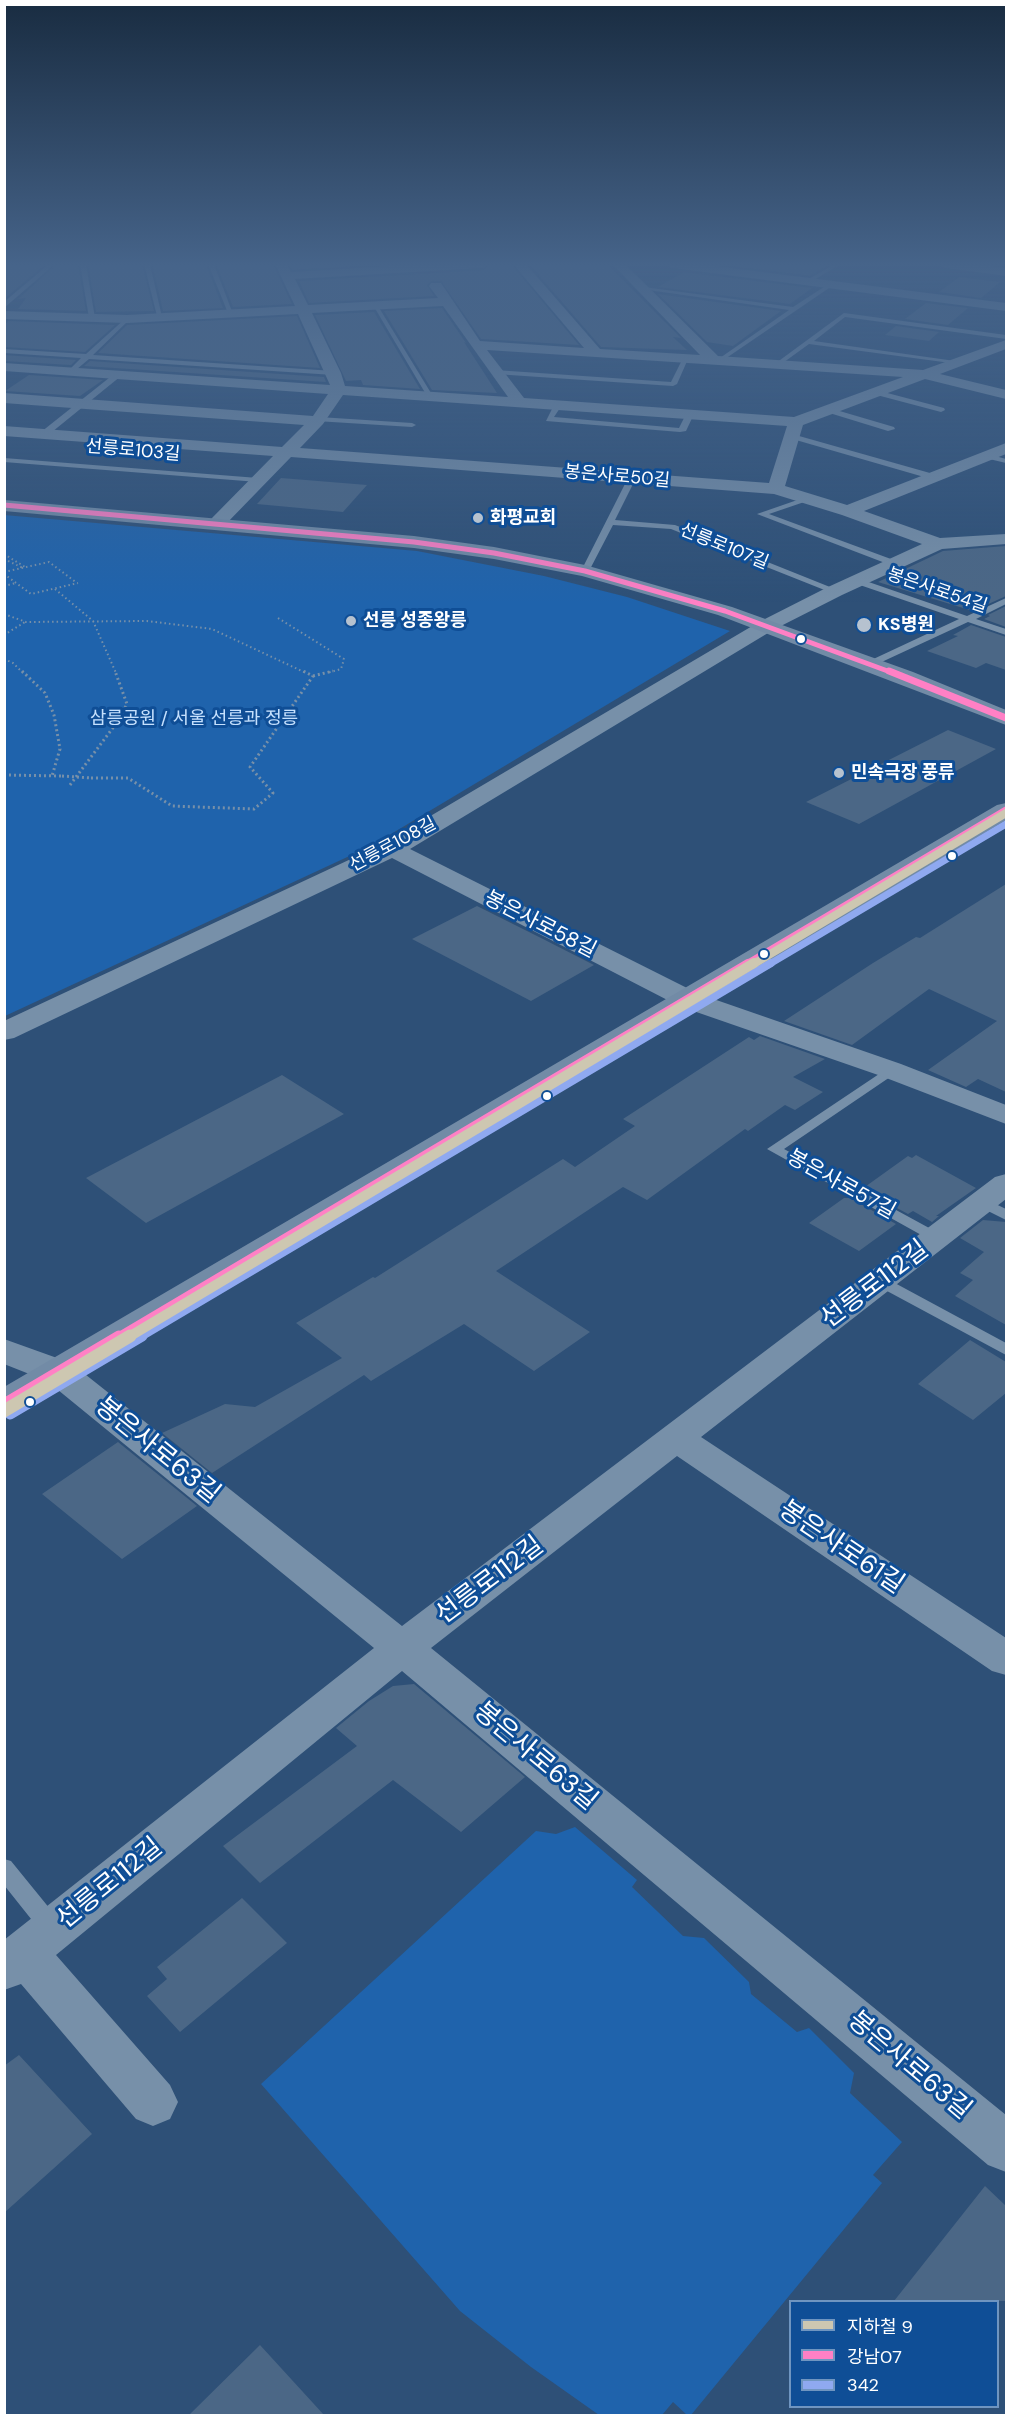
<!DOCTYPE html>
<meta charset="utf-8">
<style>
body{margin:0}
#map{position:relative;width:1011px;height:2420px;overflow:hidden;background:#2e5077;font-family:"DM Sans","Noto Sans KR",sans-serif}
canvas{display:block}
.frame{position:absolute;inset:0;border:6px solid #fff;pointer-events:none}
.legend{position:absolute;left:789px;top:2300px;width:210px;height:108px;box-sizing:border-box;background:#0f4e96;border:2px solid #6f95c0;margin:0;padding:8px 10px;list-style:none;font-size:18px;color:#fff}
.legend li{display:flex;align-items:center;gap:12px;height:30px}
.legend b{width:30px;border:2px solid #6f95c0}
</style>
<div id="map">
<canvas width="1011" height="2420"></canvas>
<div class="frame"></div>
<ul class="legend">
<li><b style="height:8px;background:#cdc7b1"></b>지하철 9</li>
<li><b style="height:8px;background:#ff80c5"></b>강남07</li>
<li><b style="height:8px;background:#8fa9f0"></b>342</li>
</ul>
</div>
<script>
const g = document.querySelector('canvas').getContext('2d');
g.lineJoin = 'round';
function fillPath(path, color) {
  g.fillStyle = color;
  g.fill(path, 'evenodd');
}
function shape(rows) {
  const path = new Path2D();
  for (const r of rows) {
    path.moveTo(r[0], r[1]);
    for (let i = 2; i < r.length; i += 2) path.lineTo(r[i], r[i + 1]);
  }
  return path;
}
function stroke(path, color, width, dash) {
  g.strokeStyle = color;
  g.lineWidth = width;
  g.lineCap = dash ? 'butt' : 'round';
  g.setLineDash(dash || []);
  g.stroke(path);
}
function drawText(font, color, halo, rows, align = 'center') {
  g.font = font + ' "DM Sans","Noto Sans KR",sans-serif';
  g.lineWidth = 6;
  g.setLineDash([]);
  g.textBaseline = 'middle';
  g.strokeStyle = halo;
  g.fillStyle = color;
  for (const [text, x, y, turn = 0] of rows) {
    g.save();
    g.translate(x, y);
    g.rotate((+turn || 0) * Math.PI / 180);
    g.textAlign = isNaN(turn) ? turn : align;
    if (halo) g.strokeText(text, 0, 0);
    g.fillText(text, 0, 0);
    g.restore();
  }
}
fillPath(shape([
 [4,515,417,551,544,576,627,597,730,631,371,846,5,1016],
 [575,1827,637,1880,632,1887,683,1936,704,1938,749,1982,751,1994,797,2032,809,2028,854,2073,850,2093,902,2142,873,2175,882,2183,691,2415,687,2415,673,2402,662,2415,599,2415,531,2367,460,2311,261,2084,536,1831,556,1834]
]), '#1f63ac');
fillPath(shape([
 [4,264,46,264,4,299],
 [57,264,78,264,86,311,18,309,26,298,18,299],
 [88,264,142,264,154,311,96,312],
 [152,264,206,264,223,308,163,311],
 [216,264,273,264,292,304,233,307],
 [289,264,389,264,292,270],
 [491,264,511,264,579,345,481,339,441,281,431,281,427,285,434,296,309,303,299,281,483,270],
 [529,264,607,264,681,338,673,337,687,350,601,347],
 [716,264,830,264,810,276],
 [684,272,812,288,790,304,658,287],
 [959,277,1000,282,981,298,939,292],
 [658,294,781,311,733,346,707,342],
 [926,303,968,308,948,325,905,319],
 [442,308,466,343,464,342,497,393,432,390,384,311],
 [374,312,420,389,363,385,361,380,346,381,315,315],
 [297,316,320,368,98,353,127,325],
 [8,321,115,325,85,352,4,347,4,326],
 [896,326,939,332,929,341,885,335],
 [4,355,76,360,71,365,4,361],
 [90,361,324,377,326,382,84,366],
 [29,375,103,380,80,396,5,391],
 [281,478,367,485,343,512,257,504],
 [1006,546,1006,596,973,611,878,582,943,551],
 [1006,606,1006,627,984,619,990,616,988,615],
 [971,625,1006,637,1006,670,986,663,976,668,927,651,958,636,953,635],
 [948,730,996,749,859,824,806,802],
 [1006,884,1006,1092,978,1079,966,1087,928,1070,997,1021,929,989,852,1045,784,1021,873,963,916,937,920,938],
 [477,906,545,940,594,965,531,1001,412,939],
 [760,1036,825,1059,793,1077,823,1092,795,1110,785,1105,748,1131,745,1129,647,1200,623,1187,496,1271,590,1332,534,1371,464,1324,371,1381,364,1375,212,1473,162,1433,225,1404,255,1407,342,1358,296,1323,373,1277,375,1278,563,1159,575,1167,635,1126,623,1119,749,1037,754,1040],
 [282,1075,344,1114,146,1223,86,1178],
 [916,1155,976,1188,936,1216,939,1216,932,1222,913,1211,908,1214,862,1189,908,1156,912,1158],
 [844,1198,850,1198,896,1224,859,1251,809,1223],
 [983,1220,1006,1222,1006,1325,955,1296,973,1280,960,1273,984,1252,960,1238],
 [970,1340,1006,1362,1006,1393,973,1420,918,1384],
 [118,1442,197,1506,122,1559,42,1494],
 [414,1684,525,1777,461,1832,393,1780,260,1883,223,1846,357,1746,336,1728,369,1701,393,1686],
 [242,1898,287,1943,180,2032,147,1996,167,1979,157,1967],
 [19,2055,92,2134,4,2213,4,2066],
 [985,2186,1006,2206,1006,2301,894,2301],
 [260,2345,324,2415,189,2415]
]), '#4b6786');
stroke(shape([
 [4,554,25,567],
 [4,559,23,568],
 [4,572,49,562,77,583],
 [4,574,31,594,78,583],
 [4,586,16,583],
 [55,589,93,621,116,673],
 [4,614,26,622,147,621,212,629,306,673],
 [278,618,344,659,341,669,327,673],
 [4,635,25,622],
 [4,659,13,663,23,673]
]), '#7790a9', 2, [1.5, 3]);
stroke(shape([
 [22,671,45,693,54,715,60,749,52,776],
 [313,676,333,671],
 [4,775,62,776],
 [91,778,128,778,172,806,254,809,273,793,250,767,313,676,303,671],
 [70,785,118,721,127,704,115,671]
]), '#7790a9', 3, [2, 3]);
fillPath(shape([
 [49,264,55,264,4,308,4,302,49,264],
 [80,264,86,264,95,318,92,320,89,318,80,264],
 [144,264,150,264,162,317,157,316,144,264],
 [208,264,214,264,233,314,228,313,208,264],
 [834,264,841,264,809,283,804,282,834,264],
 [830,283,832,286,719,363,717,360,789,310,641,289,644,287,793,307,830,283],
 [373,305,378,306,434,398,427,396,373,305],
 [844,313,1006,335,1006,339,845,317,814,341,962,362,958,364,809,344,780,365,776,365,776,363,844,313],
 [127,317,129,320,93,355,334,371,338,373,334,375,89,359,71,374,67,372,81,358,4,353,4,349,86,354,127,317],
 [683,358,688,359,677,384,673,386,495,374,491,372,495,370,671,382,683,358],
 [114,374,121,376,47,436,41,436,41,432,114,374],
 [876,390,944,408,945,410,941,412,873,394,876,390],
 [555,403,562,405,554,417,679,428,687,412,694,414,686,431,680,432,546,421,555,403],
 [826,407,894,427,895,429,888,431,823,411,826,407],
 [319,417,412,423,416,425,412,427,316,421,315,419,319,417],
 [792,434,937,475,938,477,931,479,789,438,788,436,792,434],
 [988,454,1006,459,1006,463,985,458,984,456,988,454],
 [4,458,258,478,262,480,258,482,4,462,4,458],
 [632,476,636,478,615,520,675,525,840,591,832,593,671,529,613,525,589,571,582,573,581,571,628,478,632,476],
 [806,497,813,499,769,514,899,562,899,566,893,566,757,514,806,497],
 [854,579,860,579,967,616,1006,598,1006,604,976,619,1006,629,1006,635,968,622,873,666,867,666,867,662,959,619,854,583,854,579],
 [891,1066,896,1067,898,1070,896,1073,784,1149,942,1235,945,1238,942,1241,932,1241,767,1149,891,1066],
 [983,1198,1006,1209,1006,1220,978,1206,976,1203,978,1200,983,1198],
 [880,1275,1006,1343,1006,1355,874,1284,872,1280,880,1275],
 [4,1859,11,1861,59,1920,62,1927,59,1934,51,1937,43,1934,4,1885,4,1859]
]), '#7790a9');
fillPath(shape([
 [275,264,287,264,291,272,423,264,489,264,483,268,295,279,308,305,438,298,429,286,431,283,441,283,480,341,584,348,513,264,526,264,600,349,700,355,612,264,625,264,718,356,923,370,1006,340,1006,349,940,374,1006,390,1006,399,925,379,803,425,785,486,847,505,1006,443,1006,454,864,511,940,538,1006,534,1006,544,942,549,842,595,773,630,410,849,699,994,901,1064,1006,1105,1006,1124,881,1076,679,1006,392,858,14,1038,4,1040,4,1021,383,844,759,622,828,587,922,544,842,515,774,494,291,457,224,526,218,527,212,526,209,522,212,518,273,456,4,436,4,426,282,447,304,425,4,403,4,393,313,416,328,394,4,371,4,363,330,385,298,314,127,323,4,319,4,311,127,315,295,306,275,264],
 [443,306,508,397,345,386,341,373,312,313,443,306],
 [487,350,596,357,903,377,794,417,524,398,487,350],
 [343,395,787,426,769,483,300,448,323,424,343,395],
 [666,264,700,264,1006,303,1006,311,672,268,666,264],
 [1006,1174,1006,1199,701,1437,1006,1638,1006,1675,992,1671,677,1456,431,1648,1006,2115,1006,2172,988,2165,402,1671,56,1955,170,2085,178,2102,170,2119,153,2126,136,2119,21,1984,4,1990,4,1940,374,1648,47,1381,4,1364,4,1339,71,1363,402,1626,995,1177,1006,1174]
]), '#7790a9');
fillPath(shape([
 [4,500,414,536,494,547,585,565,732,607,913,672,1006,710,1006,725,718,615,582,576,494,559,414,548,4,511,4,500],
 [1006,803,1006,820,17,1413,4,1417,4,1387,997,805,1006,803]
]), '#728ba6');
fillPath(shape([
 [938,264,974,264,1006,268,1006,276,945,268,938,264]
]), '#758ca7');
stroke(shape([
 [62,776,91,778]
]), '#7790a9', 3, [2, 3]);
stroke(shape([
 [4,505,414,542,494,553,585,571,725,611,893,673]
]), '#ff80c5', 5);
stroke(shape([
 [889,671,1006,718],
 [745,965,1006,810]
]), '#ff80c5', 7);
stroke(shape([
 [116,1338,748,963]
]), '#ff80c5', 8);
stroke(shape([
 [4,1404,119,1336]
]), '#ff80c5', 11);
stroke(shape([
 [768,965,1006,824]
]), '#8fa9f0', 7);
stroke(shape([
 [139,1338,771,963]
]), '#8fa9f0', 8);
stroke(shape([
 [10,1414,142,1336]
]), '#8fa9f0', 11);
stroke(shape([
 [752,965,1006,813]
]), '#cdc7b1', 8);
stroke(shape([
 [127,1338,754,963]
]), '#cdc7b1', 10);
stroke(shape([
 [4,1411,130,1336]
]), '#cdc7b1', 13);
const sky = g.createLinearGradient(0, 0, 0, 603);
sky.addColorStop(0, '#192c41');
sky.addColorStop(0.44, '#46648a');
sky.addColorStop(1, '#46648a00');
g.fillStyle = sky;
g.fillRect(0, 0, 1011, 603);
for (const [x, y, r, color] of [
 [478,518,6,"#b6c2cf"],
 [351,621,6,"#b6c2cf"],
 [864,625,8,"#b6c2cf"],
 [801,639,5,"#fff"],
 [839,773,6,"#b6c2cf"],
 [952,856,5,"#fff"],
 [764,954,5,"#fff"],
 [547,1096,5,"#fff"],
 [30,1402,5,"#fff"]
]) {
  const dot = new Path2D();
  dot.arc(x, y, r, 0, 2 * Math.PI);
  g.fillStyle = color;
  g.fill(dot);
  stroke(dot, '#0f4e96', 2);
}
drawText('18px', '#fff', '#0f4e96', [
 ["선릉로103길",133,451,5],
 ["봉은사로50길",617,477,5],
 ["선릉로107길",724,547,22],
 ["봉은사로54길",937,591,19],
 ["선릉로108길",393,845,-28]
]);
drawText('bold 18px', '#fff', '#0f4e96', [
 ["화평교회",490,518],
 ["선릉 성종왕릉",363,621],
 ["KS병원",878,625],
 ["민속극장 풍류",851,773]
], 'left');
drawText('18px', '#c6e1fe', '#0f4e96', [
 ["삼릉공원 / 서울 선릉과 정릉",194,719]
]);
drawText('21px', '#fff', '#0f4e96', [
 ["봉은사로58길",540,925,27],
 ["봉은사로57길",841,1185,29]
]);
drawText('26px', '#fff', '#0f4e96', [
 ["선릉로112길",875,1285,-37],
 ["봉은사로63길",157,1451,39],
 ["봉은사로61길",841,1548,34],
 ["선릉로112길",490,1581,-37],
 ["봉은사로63길",535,1757,40],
 ["선릉로112길",110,1884,-39],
 ["봉은사로63길",909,2066,40]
]);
</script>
